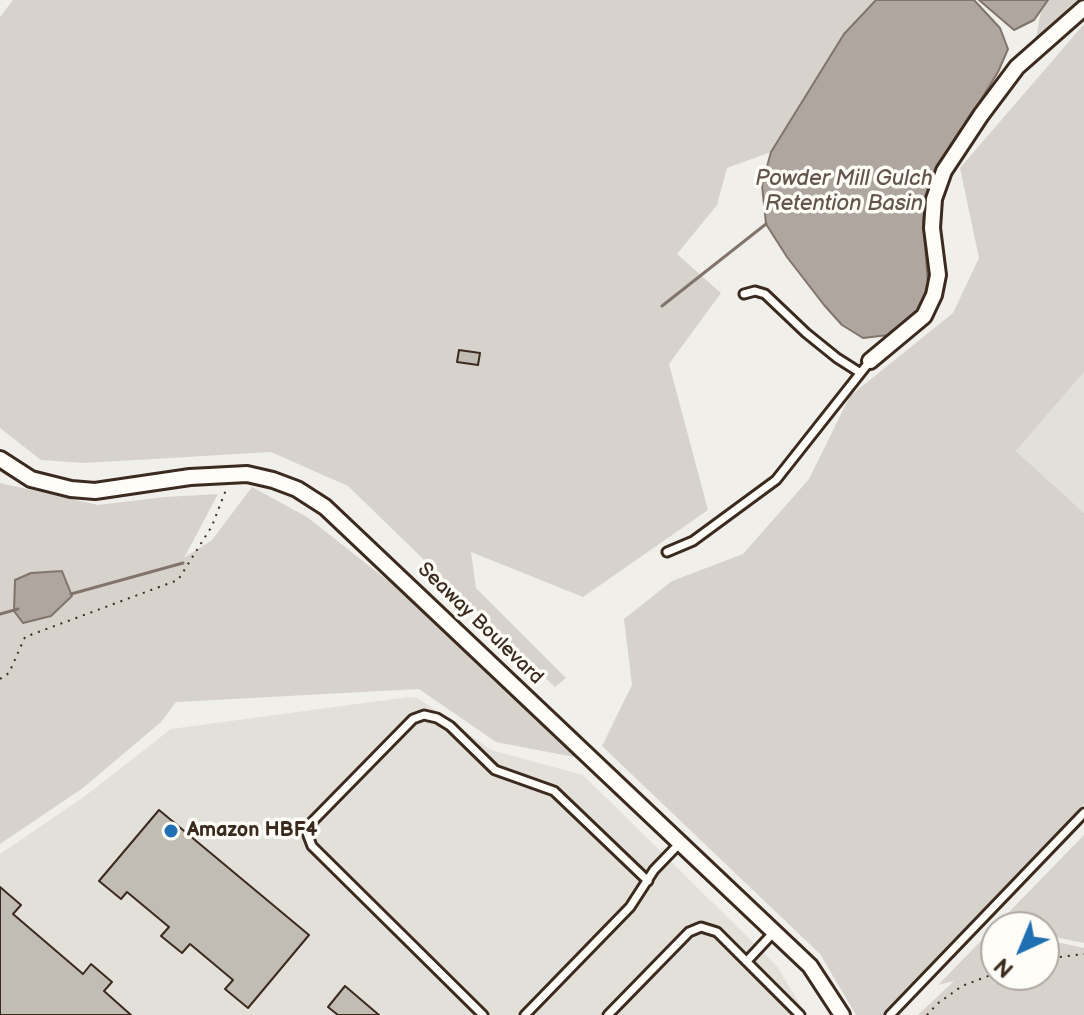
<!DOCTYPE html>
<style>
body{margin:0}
#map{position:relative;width:1084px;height:1015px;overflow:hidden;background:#f1efea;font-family:"Balsamiq Sans",sans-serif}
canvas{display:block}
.north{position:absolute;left:980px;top:911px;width:80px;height:80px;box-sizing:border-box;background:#fdfcf7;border:2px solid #afa8a0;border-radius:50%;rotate:224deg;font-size:22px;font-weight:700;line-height:32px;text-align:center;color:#3b2a1e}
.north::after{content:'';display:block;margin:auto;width:28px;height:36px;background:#1f6fb2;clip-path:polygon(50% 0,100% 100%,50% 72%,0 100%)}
</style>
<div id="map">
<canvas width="1084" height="1015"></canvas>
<div class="north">N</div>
</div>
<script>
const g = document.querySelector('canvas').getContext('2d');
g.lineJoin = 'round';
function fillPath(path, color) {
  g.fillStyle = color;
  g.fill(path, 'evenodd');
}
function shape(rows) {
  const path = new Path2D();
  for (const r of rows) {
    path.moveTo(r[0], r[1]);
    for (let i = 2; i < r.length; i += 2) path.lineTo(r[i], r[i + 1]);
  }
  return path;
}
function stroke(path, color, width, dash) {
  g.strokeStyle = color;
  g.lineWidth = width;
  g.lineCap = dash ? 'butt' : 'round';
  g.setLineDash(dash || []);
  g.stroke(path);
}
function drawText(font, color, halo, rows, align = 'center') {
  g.font = font + ' "Balsamiq Sans",sans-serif';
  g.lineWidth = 7;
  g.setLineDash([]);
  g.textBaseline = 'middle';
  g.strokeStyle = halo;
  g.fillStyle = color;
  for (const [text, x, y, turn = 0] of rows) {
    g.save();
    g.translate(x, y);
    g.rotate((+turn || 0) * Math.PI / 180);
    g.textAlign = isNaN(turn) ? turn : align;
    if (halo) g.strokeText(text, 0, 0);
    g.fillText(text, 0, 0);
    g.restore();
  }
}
fillPath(shape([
 [1084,372,1084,513,1016,451],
 [409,697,418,698,491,750,583,775,777,966,806,1015,0,1015,0,854,85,796,171,729]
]), '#e3e0da');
fillPath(shape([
 [13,0,876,0,844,34,771,152,727,168,717,205,677,254,721,293,669,364,708,510,583,597,471,552,476,588,566,678,555,687,348,486,271,452,85,463,41,460,0,428,0,17],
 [1048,0,1078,0,1036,38,1041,11],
 [1084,24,1084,372,1016,451,1084,513,1084,804,885,1015,856,1015,820,954,602,746,632,685,624,619,672,581,743,554,809,479,850,396,953,313,979,258,960,168],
 [0,483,98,505,165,497,218,494,184,558,212,540,252,487,307,517,415,602,579,758,496,742,419,689,176,702,161,722,83,788,0,844],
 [1084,835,1084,943,1055,937,1044,941,1044,927,996,927,995,963,996,975,1044,975,1044,948,1061,943,1084,948,1084,1015,918,1015,954,981,938,985]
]), '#d7d2cc');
const water = shape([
 [876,0,974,0,1000,28,1008,49,998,72,943,161,928,190,923,220,928,283,923,305,910,322,889,335,863,338,842,325,824,305,787,257,766,224,762,185,771,152,844,34,876,0],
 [979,0,1048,0,1034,20,1014,30,979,0],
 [62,571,72,596,51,616,23,623,14,611,15,580,31,573,62,571]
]);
fillPath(water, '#aea69f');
stroke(water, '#80746b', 2);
stroke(shape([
 [662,306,766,224],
 [71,594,183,563],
 [0,614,18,609]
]), '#80746b', 3);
const building = shape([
 [459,350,480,353,478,365,457,362,459,350],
 [159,810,309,935,248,1008,225,989,233,980,190,944,182,953,161,936,169,927,127,892,121,899,99,881,159,810],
 [0,887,21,905,13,914,83,974,91,964,112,982,104,991,131,1015,0,1015,0,887],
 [345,986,379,1015,338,1015,328,1007,345,986]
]);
fillPath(building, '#c1bcb4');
stroke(building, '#3b2a1e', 2);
const service = shape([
 [744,294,755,291,765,294,806,333,837,358,859,372],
 [667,552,693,541,776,480,870,361],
 [747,961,774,932],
 [483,1015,312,846,307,833,311,823,413,719,424,715,437,718,450,726,495,770,554,791,648,881],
 [525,1015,630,907,654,870,680,843],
 [608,1015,689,932,701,927,717,932,800,1015],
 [890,1015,1084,813]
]);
const minor = shape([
 [870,361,924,316,934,295,938,275,932,228,934,199,944,171,981,115,1017,67,1084,8],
 [0,459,31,479,71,489,95,491,190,477,247,474,273,480,297,489,325,507,810,966,842,1015]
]);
stroke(service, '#3b2a1e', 13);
stroke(minor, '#3b2a1e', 20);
stroke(shape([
 [0,679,9,673,25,637,178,580,212,526,227,487],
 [1044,959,1084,954],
 [927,1015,937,1004,962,986,996,973]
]), '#3b2a1e', 2, [2, 6]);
stroke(service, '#fdfcf7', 7);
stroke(minor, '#fdfcf7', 14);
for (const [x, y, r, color] of [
 [171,831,8,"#1f6fb2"]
]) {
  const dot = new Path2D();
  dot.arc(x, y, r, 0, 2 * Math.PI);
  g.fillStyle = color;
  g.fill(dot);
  stroke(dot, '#fdfcf7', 3);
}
drawText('20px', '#3b2a1e', '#fdfcf7', [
 ["Seaway Boulevard",480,624,44]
]);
drawText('bold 20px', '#3b2a1e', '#fdfcf7', [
 ["Amazon HBF4",187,831]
], 'left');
drawText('italic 22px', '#63554b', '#fdfcf7', [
 ["Powder Mill Gulch",844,179],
 ["Retention Basin",844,204]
]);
</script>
